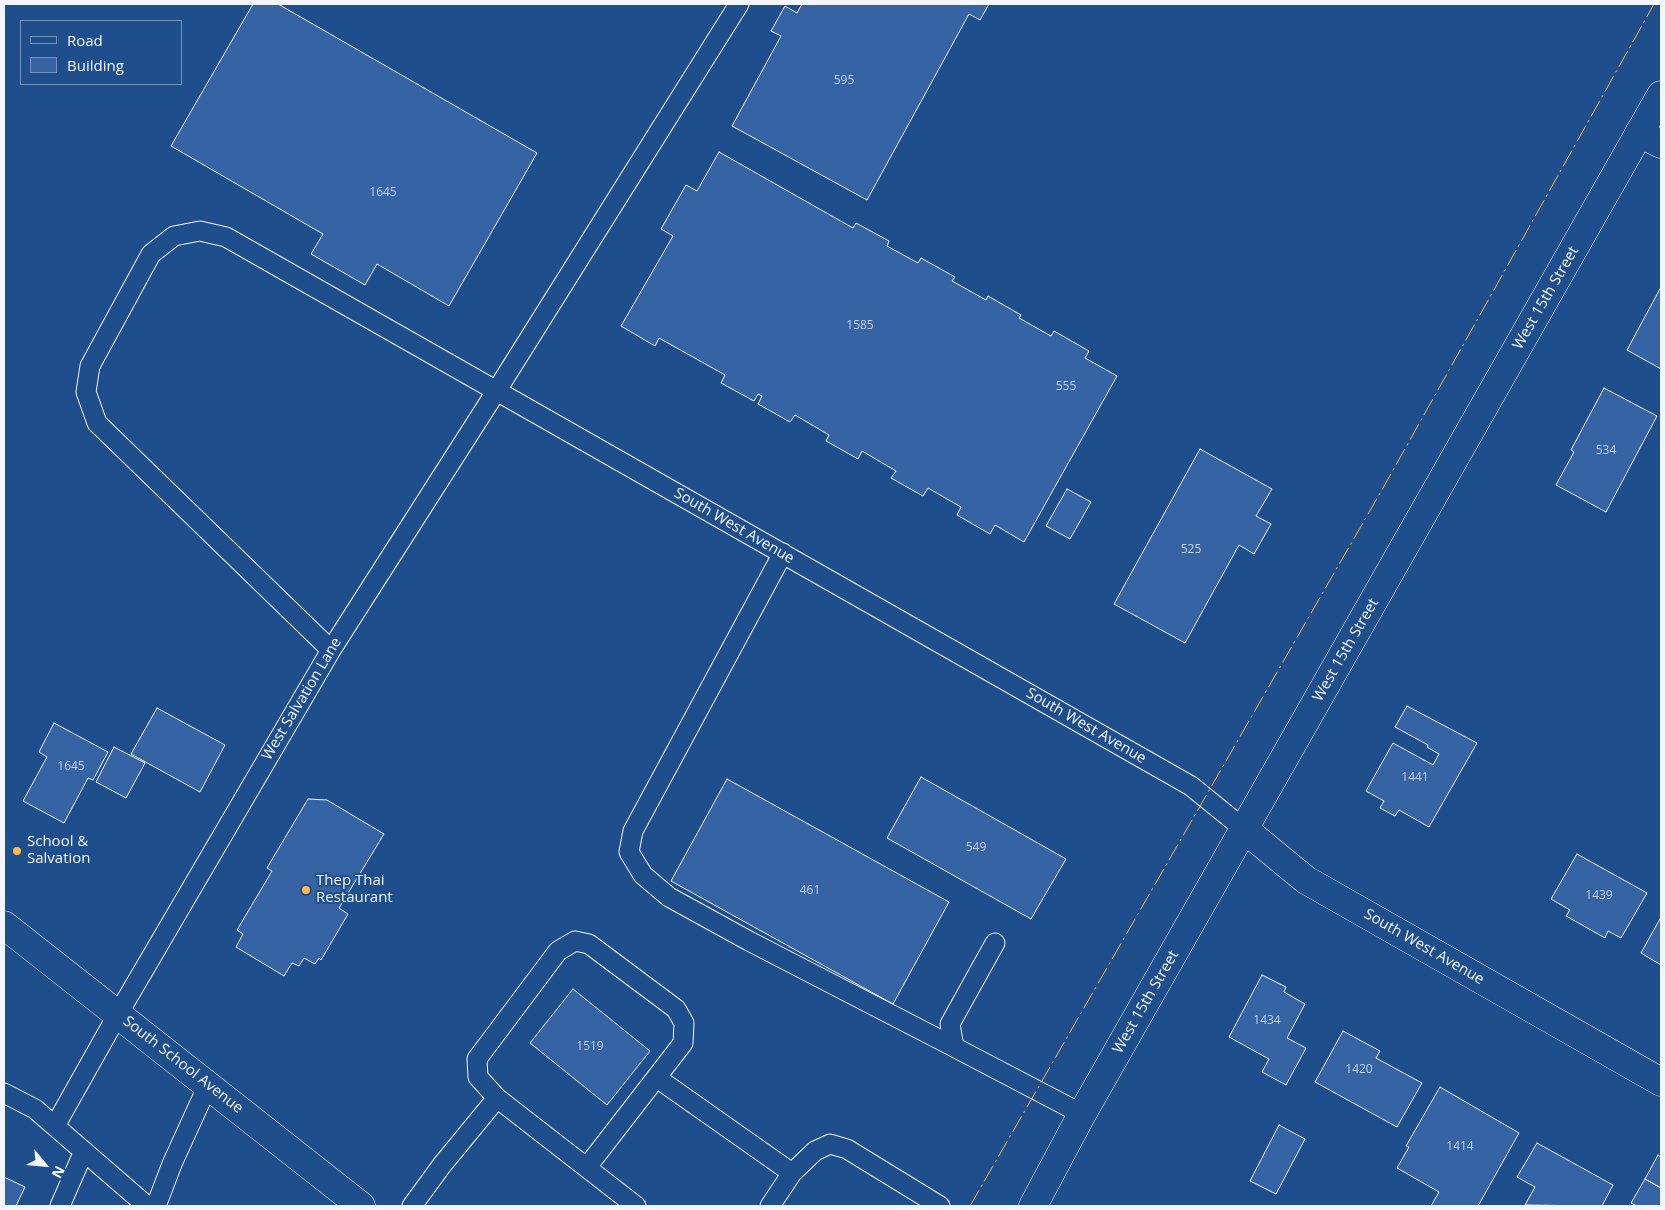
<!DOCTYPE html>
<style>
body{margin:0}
#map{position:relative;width:1665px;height:1210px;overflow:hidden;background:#1f4e8c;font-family:"Open Sans",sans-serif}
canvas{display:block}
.frame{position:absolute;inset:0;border:5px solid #f2f6ff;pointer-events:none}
.legend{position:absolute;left:20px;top:20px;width:162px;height:65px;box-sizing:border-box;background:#1f4e8c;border:1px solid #7391ba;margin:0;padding:6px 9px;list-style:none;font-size:15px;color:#f2f6ff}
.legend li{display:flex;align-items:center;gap:10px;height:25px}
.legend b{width:25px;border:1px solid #7391ba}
.north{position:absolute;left:20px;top:1140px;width:50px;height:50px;-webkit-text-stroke:4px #1f4e8c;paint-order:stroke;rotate:118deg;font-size:14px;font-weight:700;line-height:20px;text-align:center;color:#f2f6ff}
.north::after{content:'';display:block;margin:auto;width:18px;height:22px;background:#f2f6ff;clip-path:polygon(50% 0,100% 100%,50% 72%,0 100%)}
</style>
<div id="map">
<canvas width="1665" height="1210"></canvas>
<div class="frame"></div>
<ul class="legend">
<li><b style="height:6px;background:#1f4e8c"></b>Road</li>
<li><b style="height:14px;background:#3563a3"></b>Building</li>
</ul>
<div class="north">N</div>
</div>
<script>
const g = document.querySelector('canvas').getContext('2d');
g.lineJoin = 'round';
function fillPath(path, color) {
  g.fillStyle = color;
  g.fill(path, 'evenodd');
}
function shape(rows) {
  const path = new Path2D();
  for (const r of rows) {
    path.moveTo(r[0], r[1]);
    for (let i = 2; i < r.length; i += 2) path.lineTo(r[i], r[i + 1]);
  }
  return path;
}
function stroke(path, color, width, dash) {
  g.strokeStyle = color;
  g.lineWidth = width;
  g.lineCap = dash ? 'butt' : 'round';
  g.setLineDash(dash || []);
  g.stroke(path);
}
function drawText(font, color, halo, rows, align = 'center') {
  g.font = font + ' "Open Sans",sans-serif';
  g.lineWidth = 4;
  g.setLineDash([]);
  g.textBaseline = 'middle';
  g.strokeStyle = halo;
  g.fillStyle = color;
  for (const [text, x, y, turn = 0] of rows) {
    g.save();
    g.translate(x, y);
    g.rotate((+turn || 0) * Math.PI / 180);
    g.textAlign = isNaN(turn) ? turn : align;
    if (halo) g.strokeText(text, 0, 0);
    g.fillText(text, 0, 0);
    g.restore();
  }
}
const building = shape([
 [253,4,278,4,537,153,449,306,377,264,365,285,311,254,323,234,171,146,253,4],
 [802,4,989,4,980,20,969,14,867,200,732,126,781,36,771,31,785,6,797,13,802,4],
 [719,152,853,228,856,223,889,241,887,246,918,263,921,258,955,277,952,281,986,300,988,296,1021,315,1019,318,1051,336,1054,331,1089,351,1085,358,1117,376,1024,542,995,525,990,534,957,515,961,507,928,488,923,496,891,478,896,471,862,451,858,459,826,441,829,435,795,415,790,422,758,404,762,396,758,394,754,401,721,383,725,375,659,338,655,346,621,326,673,236,661,229,686,185,697,191,719,152],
 [1661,287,1661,369,1627,350,1661,287],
 [1604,388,1657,416,1606,512,1556,485,1574,452,1571,450,1604,388],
 [1200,449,1272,489,1256,516,1271,524,1254,554,1239,545,1185,643,1114,604,1200,449],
 [1067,489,1091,502,1070,539,1046,526,1067,489],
 [1407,706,1477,743,1429,827,1399,810,1395,816,1380,808,1384,801,1366,791,1393,743,1433,765,1439,754,1427,747,1428,745,1395,727,1407,706],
 [157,708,225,745,200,792,131,754,157,708],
 [54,723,108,752,93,780,88,778,64,823,23,801,47,757,39,752,54,723],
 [114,747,145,763,126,798,96,782,114,747],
 [921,777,1066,859,1031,919,887,838,921,777],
 [727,779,949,902,893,1004,671,881,727,779],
 [308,799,327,800,384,834,339,908,348,914,321,960,319,958,315,964,304,958,299,966,292,963,284,976,236,947,243,934,237,930,272,871,267,868,308,799],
 [1577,854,1647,893,1621,938,1608,931,1605,938,1566,916,1570,910,1551,899,1577,854],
 [1661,917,1661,965,1641,953,1661,917],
 [1262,975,1286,987,1284,992,1305,1004,1287,1038,1306,1048,1286,1085,1262,1072,1269,1059,1229,1037,1262,975],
 [573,989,650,1051,607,1105,530,1043,573,989],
 [1343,1031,1380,1051,1376,1058,1422,1083,1397,1127,1315,1082,1343,1031],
 [1440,1087,1519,1133,1478,1206,1431,1206,1439,1192,1397,1168,1409,1147,1406,1146,1440,1087],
 [1279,1125,1305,1139,1276,1194,1250,1181,1279,1125],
 [1537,1143,1613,1185,1602,1206,1525,1205,1535,1187,1517,1177,1537,1143],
 [1658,1155,1661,1157,1661,1188,1645,1179,1658,1155],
 [4,1177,25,1187,16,1206,4,1206,4,1177],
 [1645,1179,1661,1188,1661,1206,1637,1206,1631,1203,1645,1179]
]);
fillPath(building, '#3563a3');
stroke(building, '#f2f6ff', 1);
const service = shape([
 [783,553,633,831,629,852,643,875,669,897,749,941,954,1047],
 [331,650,97,423,86,392,90,366,151,254,174,236,200,231,226,237,1191,786,1244,829],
 [995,943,950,1024,954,1047,1082,1114],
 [657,1078,792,1173],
 [4,1093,35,1109,147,1206],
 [55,1126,118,1014,331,650,497,390,739,4],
 [587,1167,683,1043,684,1023,676,1009,589,944,575,941,558,951,477,1059,478,1077,497,1098,636,1206],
 [60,1206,84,1151],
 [156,1206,172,1164,208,1085],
 [412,1206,442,1165,497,1098],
 [770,1206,792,1173,815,1151,830,1144,847,1149,940,1206]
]);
const minor = shape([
 [1639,133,1661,144],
 [1244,829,1306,880,1661,1082]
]);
const secondary = shape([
 [1033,1206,1082,1114,1661,95]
]);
const primary = shape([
 [4,925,361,1206]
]);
stroke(service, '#f2f6ff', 21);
stroke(minor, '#f2f6ff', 29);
stroke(secondary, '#f2f6ff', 29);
stroke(primary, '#f2f6ff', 29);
stroke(service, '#1f4e8c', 19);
stroke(minor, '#1f4e8c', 28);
stroke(secondary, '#1f4e8c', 28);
stroke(primary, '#1f4e8c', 28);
stroke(shape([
 [970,1206,1383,488,1654,4]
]), '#ffb74d', 1, [18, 4, 2.5, 4]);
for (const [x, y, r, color] of [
 [17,851,5,"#ffb74d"],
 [306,890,5,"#ffb74d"]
]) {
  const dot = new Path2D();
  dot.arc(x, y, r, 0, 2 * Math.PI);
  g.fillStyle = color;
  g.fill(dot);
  stroke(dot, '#1f4e8c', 2);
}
drawText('12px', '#c3d1e8', null, [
 ["595",844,81],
 ["1645",383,193],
 ["1585",860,326],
 ["555",1066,387],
 ["534",1606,451],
 ["525",1191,550],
 ["1645",71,767],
 ["1441",1415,778],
 ["549",976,848],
 ["461",810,891],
 ["1439",1599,896],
 ["1434",1267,1021],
 ["1519",590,1047],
 ["1420",1359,1070],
 ["1414",1460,1147]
]);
drawText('15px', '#f2f6ff', '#1f4e8c', [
 ["West 15th Street",1546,298,-60],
 ["South West Avenue",734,526,30],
 ["West 15th Street",1346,650,-60],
 ["West Salvation Lane",302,699,-59],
 ["South West Avenue",1086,726,30],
 ["South West Avenue",1424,947,30],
 ["West 15th Street",1146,1002,-60],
 ["South School Avenue",183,1065,38]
]);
drawText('15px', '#f2f6ff', '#1f4e8c', [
 ["School &",27,842],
 ["Salvation",27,859],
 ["Thep Thai",316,881],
 ["Restaurant",316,898]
], 'left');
</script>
